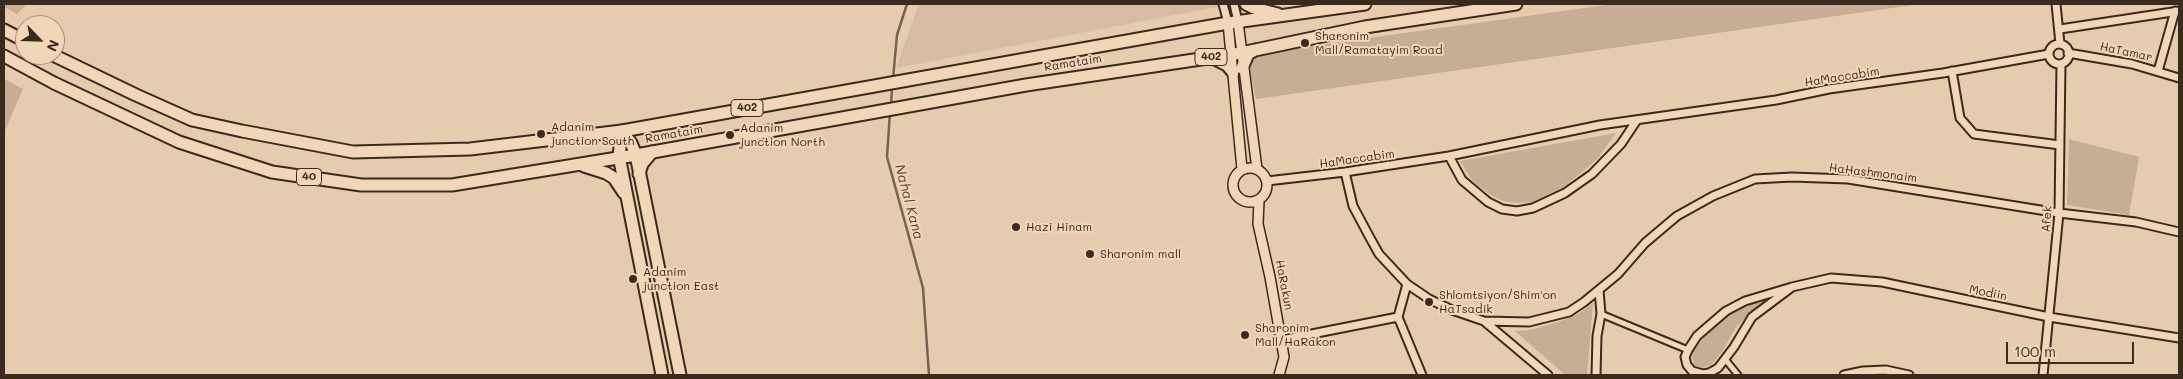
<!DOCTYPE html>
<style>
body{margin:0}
#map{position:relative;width:2183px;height:379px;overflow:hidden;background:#e6ccaf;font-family:Mali,sans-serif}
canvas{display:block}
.frame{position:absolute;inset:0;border:5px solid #3b2a1e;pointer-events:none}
.north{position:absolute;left:15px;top:15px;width:50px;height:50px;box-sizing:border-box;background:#f1d6b8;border:1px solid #a8917a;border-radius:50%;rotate:114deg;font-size:14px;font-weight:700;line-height:20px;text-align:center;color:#3b2a1e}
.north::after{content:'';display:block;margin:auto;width:18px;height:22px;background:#3b2a1e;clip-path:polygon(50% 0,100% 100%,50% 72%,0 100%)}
.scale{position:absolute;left:2006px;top:342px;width:128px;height:22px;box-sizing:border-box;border:2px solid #3b2a1e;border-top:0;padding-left:6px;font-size:15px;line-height:18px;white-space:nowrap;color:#3b2a1e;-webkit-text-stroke:4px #f1d6b8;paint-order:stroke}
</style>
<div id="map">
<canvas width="2183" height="379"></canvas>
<div class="frame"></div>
<div class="north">N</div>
<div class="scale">100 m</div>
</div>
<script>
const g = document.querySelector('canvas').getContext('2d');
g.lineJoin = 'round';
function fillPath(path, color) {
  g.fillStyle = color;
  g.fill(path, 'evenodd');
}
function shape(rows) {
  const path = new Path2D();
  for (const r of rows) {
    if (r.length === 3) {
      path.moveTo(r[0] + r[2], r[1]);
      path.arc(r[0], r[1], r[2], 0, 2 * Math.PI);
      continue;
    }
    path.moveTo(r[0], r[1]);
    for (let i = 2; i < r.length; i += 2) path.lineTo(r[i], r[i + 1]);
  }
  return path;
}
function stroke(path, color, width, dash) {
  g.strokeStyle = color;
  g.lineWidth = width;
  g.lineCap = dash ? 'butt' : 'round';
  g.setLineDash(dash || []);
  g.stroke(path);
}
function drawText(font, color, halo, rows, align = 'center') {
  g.font = font + ' Mali,sans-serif';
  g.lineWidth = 4;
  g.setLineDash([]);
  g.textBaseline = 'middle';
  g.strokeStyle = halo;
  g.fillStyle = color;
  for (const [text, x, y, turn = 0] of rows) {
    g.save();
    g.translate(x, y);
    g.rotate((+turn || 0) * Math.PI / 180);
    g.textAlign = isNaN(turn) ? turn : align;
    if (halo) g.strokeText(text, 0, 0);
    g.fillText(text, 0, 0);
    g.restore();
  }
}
fillPath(shape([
 [919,4,1233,4,896,68]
]), '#d6bda2');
fillPath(shape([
 [4,4,27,4,17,14,4,7],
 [1613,4,1920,4,1256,99,1250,70,1253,59,1261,53],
 [4,79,23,89,4,133],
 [1616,133,1598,158,1581,173,1561,188,1532,202,1517,203,1503,201,1489,194,1472,180,1460,161],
 [2069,139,2139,157,2129,215,2067,205],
 [1763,301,1736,327,1722,352,1711,365,1701,368,1695,366,1692,357,1694,350,1708,332,1724,318,1739,309],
 [1593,303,1587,375,1565,375,1515,331,1530,330,1561,321,1578,314]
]), '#c6ae94');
stroke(shape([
 [893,79,897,35,907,4],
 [891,106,892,87],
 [890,112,887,157,923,288,929,375]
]), '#766250', 2.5);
const pedestrian = shape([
 [1601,314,1688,350],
 [1725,359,1738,375]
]);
const minor = shape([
 [1223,4,1228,23],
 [1234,4,1238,22],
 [2056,4,2060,44],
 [2060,29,2179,11],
 [2059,54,10],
 [2068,53,2132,64,2179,78],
 [1952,71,1960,118,1974,134,2060,145],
 [2158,71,2175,11],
 [1449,156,1462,180,1488,202,1502,209,1517,211,1533,208,1565,193,1592,174,1621,144,1637,120],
 [1345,172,1353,206,1369,236,1379,254,1407,284,1429,299,1452,310,1484,321,1548,375],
 [1267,181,1345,172,1449,156,1600,125,1776,100,1829,89,1943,73,2049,54],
 [1792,287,1752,317,1734,347,1718,368,1709,373,1703,374,1692,371,1687,365,1685,357,1688,350,1697,336,1726,311,1745,301,1792,287,1831,278,1882,282,2049,317,2179,338],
 [1398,317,1422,375],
 [1484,321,1529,322,1569,312,1584,302,1618,274,1645,243,1677,216,1713,196,1755,179,1792,177,1848,179,2059,213,2136,222,2179,232],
 [1281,340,1398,317,1407,284],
 [1596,375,1597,336,1601,314,1599,290],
 [1844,375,1863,371,1886,370,1909,375],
 [2043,375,2059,213,2061,64]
]);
const tertiary = shape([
 [1238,22,1257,169],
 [1228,23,1242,169],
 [1250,185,17],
 [1259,200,1258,224,1270,277,1284,357,1279,375]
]);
const primary = shape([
 [1246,4,1254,8,1278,14],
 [1211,57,1227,65,1233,72],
 [1242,68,1248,54,1255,50],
 [622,131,1228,23,1365,4],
 [636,155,1026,85,1241,53,1365,27,1516,4]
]);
const trunk = shape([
 [4,30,25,41],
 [53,55,136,95,192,120,242,131,353,152,470,149,622,131],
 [4,56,54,83,179,142,272,172,361,185,452,185,636,155],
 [622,131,631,143,636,155,680,375],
 [622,131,619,156,662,375],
 [584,166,606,173,614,178,624,193],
 [639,174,642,164,652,152]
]);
stroke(pedestrian, '#3b2a1e', 9);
stroke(minor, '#3b2a1e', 11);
stroke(tertiary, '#3b2a1e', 12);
stroke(primary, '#3b2a1e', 15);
stroke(trunk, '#3b2a1e', 15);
stroke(pedestrian, '#f1d6b8', 5);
stroke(minor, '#f1d6b8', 7);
stroke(tertiary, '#f1d6b8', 9);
stroke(primary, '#f1d6b8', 11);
stroke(trunk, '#f1d6b8', 11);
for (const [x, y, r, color] of [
 [1305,43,5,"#3b2a1e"],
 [541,134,5,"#3b2a1e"],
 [730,135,5,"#3b2a1e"],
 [1016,227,5,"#3b2a1e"],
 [1090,254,5,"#3b2a1e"],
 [633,279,5,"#3b2a1e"],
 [1429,302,5,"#3b2a1e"],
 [1245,335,5,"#3b2a1e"]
]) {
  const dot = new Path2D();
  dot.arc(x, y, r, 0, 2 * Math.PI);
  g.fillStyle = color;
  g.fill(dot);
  stroke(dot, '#f1d6b8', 2);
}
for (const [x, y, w] of [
 [1211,57,32],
 [747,108,32],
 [309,177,25]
]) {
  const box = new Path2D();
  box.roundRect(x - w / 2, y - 8.5, w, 17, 4);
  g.fillStyle = '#f1d6b8';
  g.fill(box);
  stroke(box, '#3b2a1e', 1);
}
drawText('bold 11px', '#3b2a1e', null, [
 ["402",1211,57],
 ["402",747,108],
 ["40",309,177]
]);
drawText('12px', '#3b2a1e', '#f1d6b8', [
 ["Sharonim",1315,36],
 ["Mall/Ramatayim Road",1315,50],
 ["Adanim",551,127],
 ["junction South",551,141],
 ["Adanim",740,128],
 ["junction North",740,142],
 ["Hazi Hinam",1026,227],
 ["Sharonim mall",1100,254],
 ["Adanim",643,272],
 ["junction East",643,286],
 ["Shlomtsiyon/Shim'on",1439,295],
 ["HaTsadik",1439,309],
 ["Sharonim",1255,328],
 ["Mall/HaRakon",1255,342]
], 'left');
drawText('12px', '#3b2a1e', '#f1d6b8', [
 ["HaTamar",2126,52,12],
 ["Ramataim",1073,63,-9],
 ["HaMaccabim",1842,77,-9],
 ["Ramataim",674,134,-10],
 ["HaMaccabim",1357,159,-8],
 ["HaHashmonaim",1873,173,7],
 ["Afek",2047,219,-86],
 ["HaRakun",1284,285,79],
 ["Modiin",1988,293,11]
]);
drawText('italic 14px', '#544133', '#f1d6b8', [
 ["Nahal Kana",909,202,75]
]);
</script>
